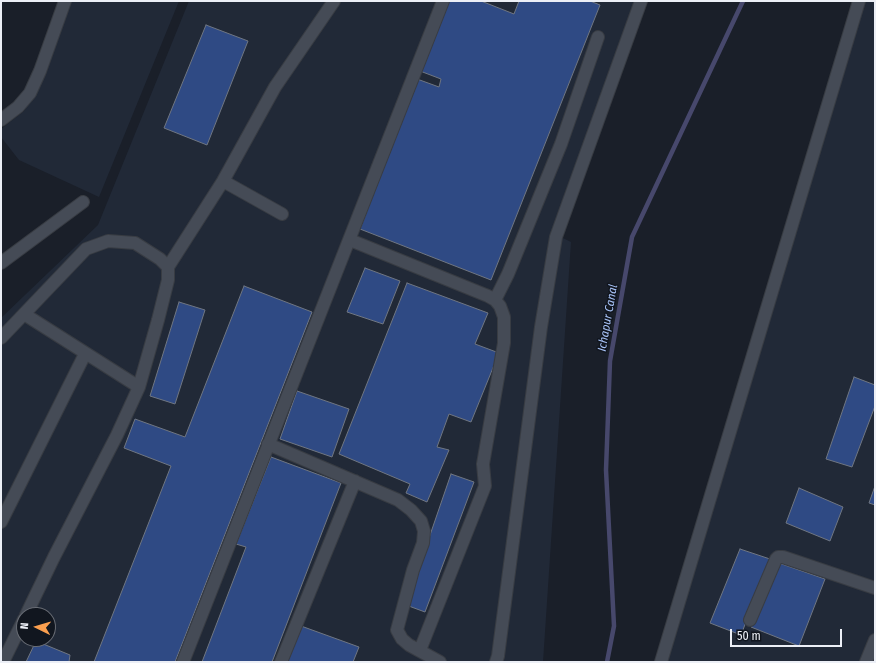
<!DOCTYPE html>
<style>
body{margin:0}
#map{position:relative;width:876px;height:663px;overflow:hidden;background:#1a1f29;font-family:"Fira Sans Condensed",sans-serif}
canvas{display:block}
.frame{position:absolute;inset:0;border:2px solid #eceff6;pointer-events:none}
.north{position:absolute;left:16px;top:607px;width:40px;height:40px;box-sizing:border-box;background:#11161f;border:1px solid #696d75;border-radius:50%;rotate:275deg;font-size:11px;font-weight:700;line-height:16px;text-align:center;color:#eceff6}
.north::after{content:'';display:block;margin:auto;width:14px;height:18px;background:#fa9f4f;clip-path:polygon(50% 0,100% 100%,50% 72%,0 100%)}
.scale{position:absolute;left:730px;top:629px;width:112px;height:18px;box-sizing:border-box;border:2px solid #eceff6;border-top:0;padding-left:5px;font-size:12px;line-height:14px;white-space:nowrap;color:#eceff6;-webkit-text-stroke:3px #11161f;paint-order:stroke}
</style>
<div id="map">
<canvas width="876" height="663"></canvas>
<div class="frame"></div>
<div class="north">N</div>
<div class="scale">50 m</div>
</div>
<script>
const g = document.querySelector('canvas').getContext('2d');
g.lineJoin = 'round';
function fillPath(path, color) {
  g.fillStyle = color;
  g.fill(path, 'evenodd');
}
function shape(rows) {
  const path = new Path2D();
  for (const r of rows) {
    path.moveTo(r[0], r[1]);
    for (let i = 2; i < r.length; i += 2) path.lineTo(r[i], r[i + 1]);
  }
  return path;
}
function stroke(path, color, width, dash) {
  g.strokeStyle = color;
  g.lineWidth = width;
  g.lineCap = dash ? 'butt' : 'round';
  g.setLineDash(dash || []);
  g.stroke(path);
}
function drawText(font, color, halo, rows, align = 'center') {
  g.font = font + ' "Fira Sans Condensed",sans-serif';
  g.lineWidth = 3;
  g.setLineDash([]);
  g.textBaseline = 'middle';
  g.strokeStyle = halo;
  g.fillStyle = color;
  for (const [text, x, y, turn = 0] of rows) {
    g.save();
    g.translate(x, y);
    g.rotate((+turn || 0) * Math.PI / 180);
    g.textAlign = isNaN(turn) ? turn : align;
    if (halo) g.strokeText(text, 0, 0);
    g.fillText(text, 0, 0);
    g.restore();
  }
}
fillPath(shape([
 [70,1,179,1,99,197,19,160,1,137,1,129,24,111,43,77],
 [189,1,638,1,553,233,571,242,543,662,1,662,1,318,98,225],
 [24,615,48,615,48,639,24,639],
 [861,1,875,1,875,662,664,662]
]), '#212937');
stroke(shape([
 [607,662,614,626,606,470,610,361,632,237,743,1]
]), '#47486c', 4.5);
const building = shape([
 [448,1,481,1,514,14,519,1,590,1,600,5,491,280,360,229,417,79,439,87,441,79,420,71,448,1],
 [206,25,248,41,207,145,164,128,206,25],
 [365,268,400,281,383,324,347,312,365,268],
 [407,283,488,313,475,344,499,353,471,422,449,414,437,447,449,450,427,502,406,493,410,484,339,454,407,283],
 [244,286,312,312,175,662,94,662,171,466,124,448,135,419,185,437,244,286],
 [179,302,205,310,175,404,150,396,179,302],
 [854,377,875,385,875,406,852,467,826,459,854,377],
 [297,391,349,409,332,457,280,439,297,391],
 [271,457,341,483,272,662,202,662,246,547,236,544,271,457],
 [451,474,474,482,425,612,406,605,451,474],
 [875,486,875,505,869,503,875,486],
 [799,488,843,507,830,541,786,523,799,488],
 [740,549,770,559,741,635,710,623,740,549],
 [776,562,825,579,799,646,751,627,776,562],
 [301,626,359,647,353,662,287,662,301,626],
 [36,641,70,655,69,662,26,662,36,641]
]);
fillPath(building, '#2f4a84');
stroke(building, '#6f7682', 1);
const minor = shape([
 [1,120,18,107,30,93,40,71,65,1],
 [223,181,282,214],
 [350,240,488,296,495,300,500,306,504,317,504,343,483,464,485,486,420,650],
 [1,263,83,202],
 [168,267,223,181,275,87,334,1],
 [495,300,508,274,561,144,598,37],
 [24,314,139,387],
 [1,338,86,249,108,241,135,243,160,259,168,267,168,280,158,320,139,387,117,435,54,557,26,615],
 [268,444,398,500,411,510,421,521,424,531,423,543,413,570,397,630,402,639,409,645,440,662],
 [1,522,85,354],
 [750,620,776,559,778,557,783,557,875,588],
 [3,662,24,619],
 [183,662,443,1],
 [281,662,355,481],
 [496,662,498,656,541,327,556,237,641,1],
 [661,662,859,1],
 [866,662,875,640]
]);
stroke(minor, '#383c43', 14);
stroke(minor, '#454b56', 12);
drawText('italic 12px', '#a8c3f7', '#11161f', [
 ["Ichapur Canal",608,318,-80]
]);
</script>
